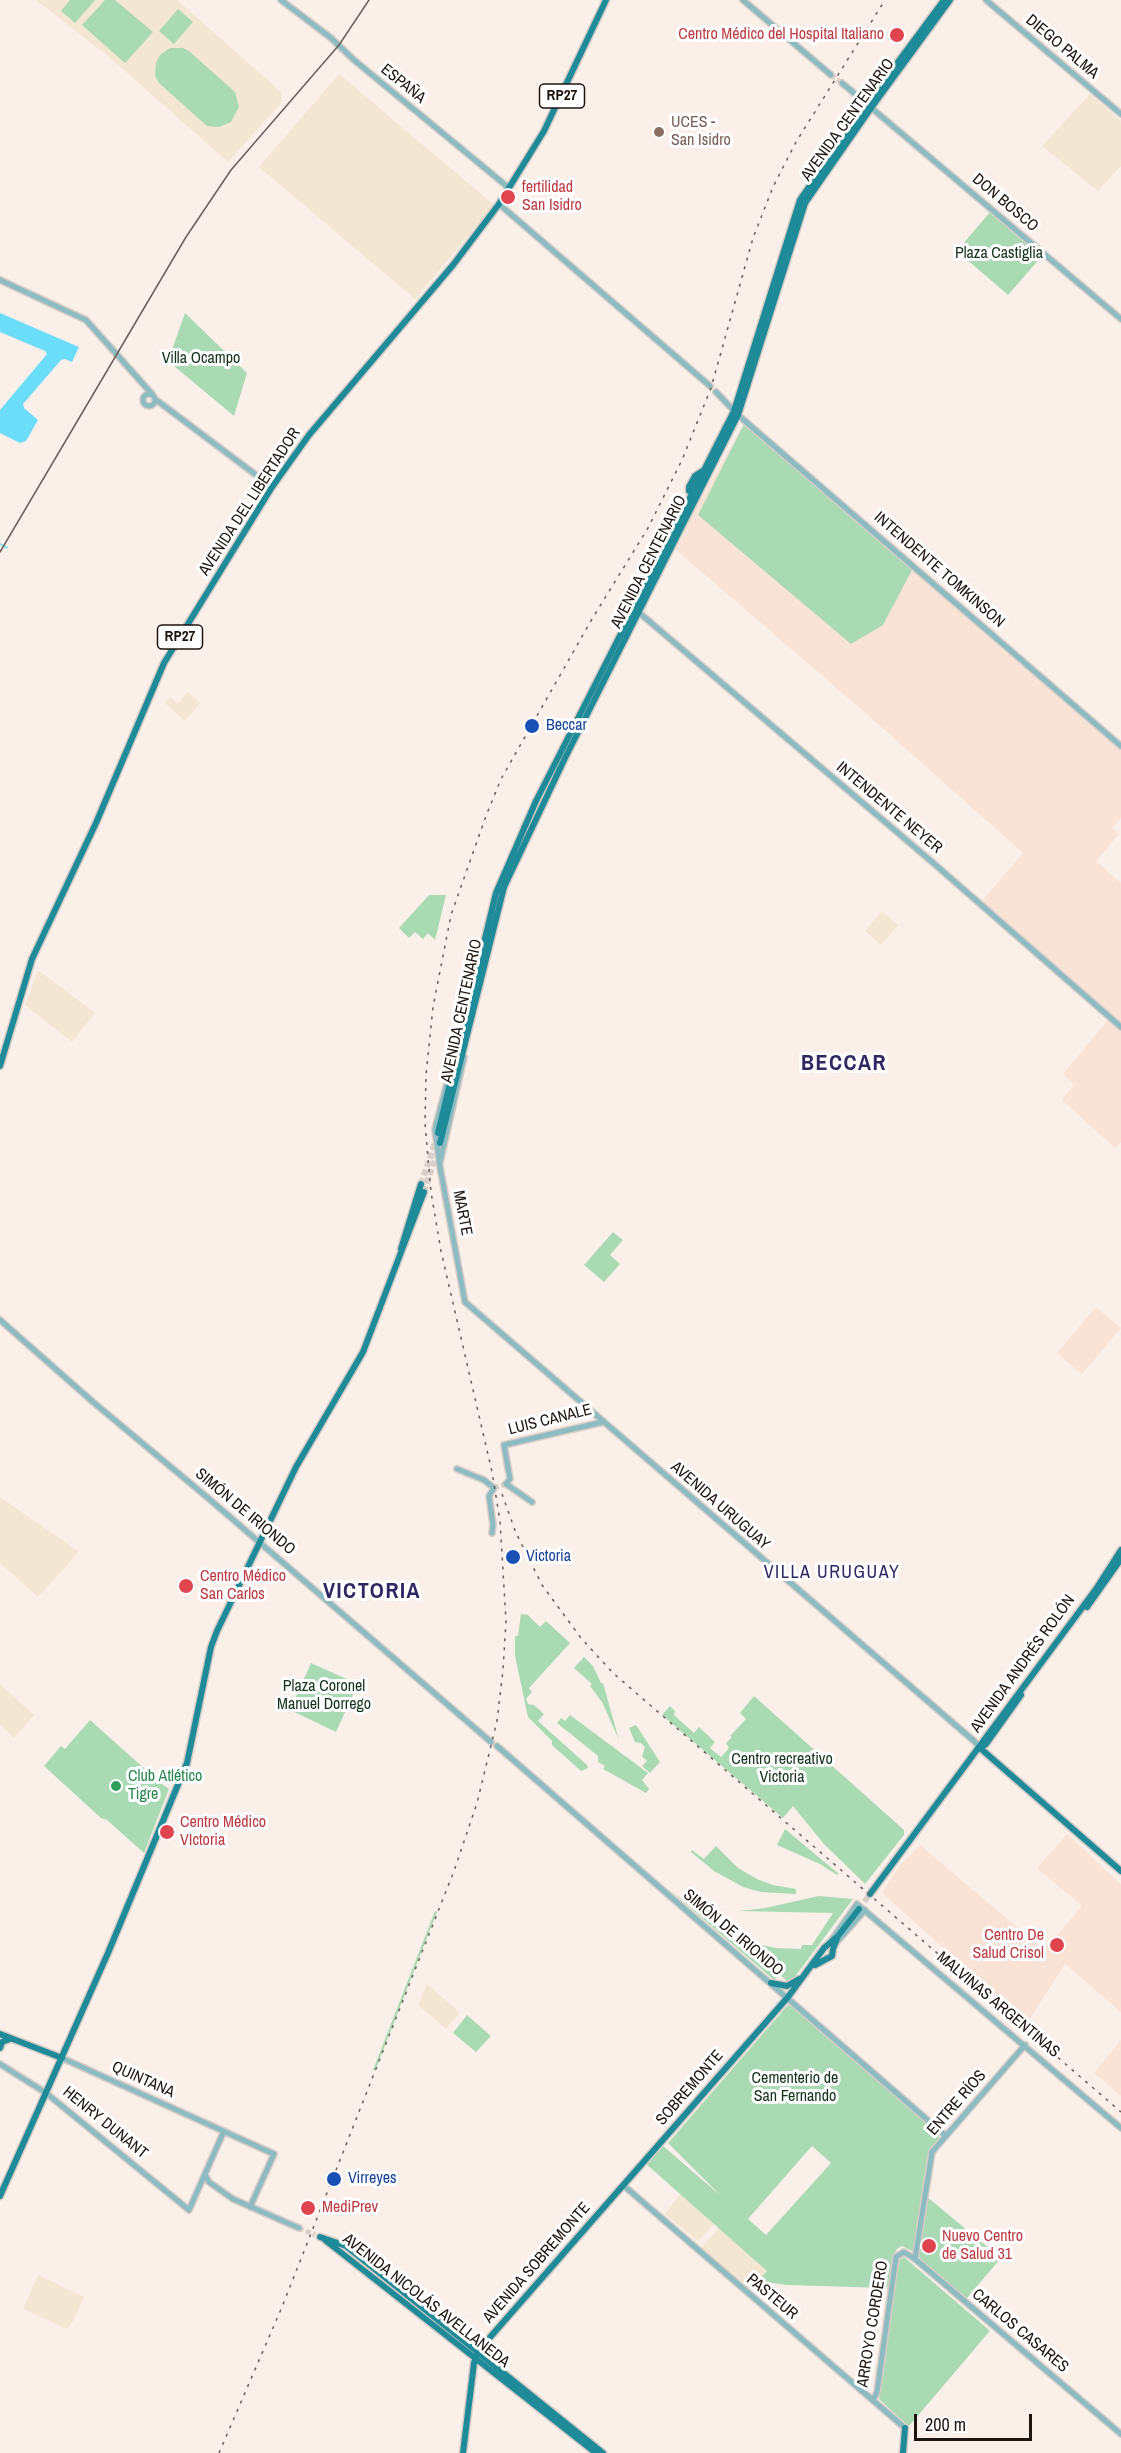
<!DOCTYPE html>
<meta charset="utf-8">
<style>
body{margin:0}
#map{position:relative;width:1121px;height:2453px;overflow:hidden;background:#fbefe9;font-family:"Archivo Narrow",sans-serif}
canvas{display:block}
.scale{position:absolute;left:914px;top:2414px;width:118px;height:27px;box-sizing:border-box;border:3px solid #1e1510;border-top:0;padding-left:8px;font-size:18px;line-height:21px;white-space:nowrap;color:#1e1510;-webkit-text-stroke:4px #fff;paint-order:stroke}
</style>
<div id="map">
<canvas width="1121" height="2453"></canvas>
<div class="scale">200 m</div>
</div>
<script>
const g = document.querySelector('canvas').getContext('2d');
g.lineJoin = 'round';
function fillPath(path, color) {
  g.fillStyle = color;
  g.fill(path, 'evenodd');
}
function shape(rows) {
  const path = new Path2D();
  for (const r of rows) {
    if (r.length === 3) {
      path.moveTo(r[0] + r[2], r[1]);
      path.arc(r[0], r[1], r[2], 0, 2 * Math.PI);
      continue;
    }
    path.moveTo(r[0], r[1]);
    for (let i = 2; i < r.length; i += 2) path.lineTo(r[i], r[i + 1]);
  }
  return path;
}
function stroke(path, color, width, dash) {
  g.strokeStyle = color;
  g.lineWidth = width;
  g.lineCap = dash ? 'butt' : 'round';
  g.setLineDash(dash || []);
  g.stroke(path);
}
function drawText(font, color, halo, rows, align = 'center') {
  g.font = font + ' "Archivo Narrow",sans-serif';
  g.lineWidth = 6;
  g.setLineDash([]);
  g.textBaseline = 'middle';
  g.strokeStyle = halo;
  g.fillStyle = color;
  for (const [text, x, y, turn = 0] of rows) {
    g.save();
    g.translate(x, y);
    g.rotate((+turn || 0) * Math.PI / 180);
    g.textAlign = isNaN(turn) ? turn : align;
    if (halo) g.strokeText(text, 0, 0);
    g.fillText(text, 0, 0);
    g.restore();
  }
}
fillPath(shape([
 [744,424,1121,751,1121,818,1112,828,1119,834,1096,861,1121,883,1121,1022,982,901,1023,853,868,715,676,550,693,513],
 [1108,1020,1121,1032,1121,1142,1115,1148,1062,1100,1074,1085,1063,1074],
 [1096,1307,1121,1328,1082,1374,1057,1353],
 [1067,1834,1121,1884,1121,2012,1065,1964,1027,2023,882,1893,900,1865,920,1845,1044,1950,1082,1906,1037,1868],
 [1121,2040,1121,2096,1094,2073]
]), '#f9e3d6');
fillPath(shape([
 [36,0,177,0,281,92,282,102,228,162,108,56],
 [339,74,494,205,415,299,259,167],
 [1090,94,1121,121,1121,166,1098,191,1042,146],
 [188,692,200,703,185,721,165,703,170,697,178,704],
 [882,911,898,925,881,945,865,931],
 [38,970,95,1013,72,1042,25,1005],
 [0,1497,79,1552,38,1597,0,1563],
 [0,1684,34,1715,14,1738,0,1725],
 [427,1984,460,2013,446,2029,418,2005],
 [680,2194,714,2224,698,2241,665,2214],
 [719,2228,768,2271,748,2291,700,2249],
 [38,2275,84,2297,73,2321,67,2329,23,2309]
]), '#f3e6d2');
fillPath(shape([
 [70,0,95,0,75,23,61,11],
 [105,0,115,0,153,32,125,63,82,25],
 [178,9,193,22,174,44,159,31],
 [170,48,183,48,189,51,235,92,239,107,231,122,219,127,207,126,159,83,155,76,156,63,160,55],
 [990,212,1042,256,1008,295,957,251],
 [185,313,247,373,234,416,168,361],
 [744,424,912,570,883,625,851,644,698,515],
 [429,895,446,895,435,940,428,933,423,939,415,932,409,938,399,928],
 [613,1232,623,1240,610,1255,620,1264,604,1282,584,1265],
 [521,1614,528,1615,540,1627,546,1621,570,1643,529,1688,532,1692,526,1699,528,1704,534,1705,544,1714,538,1721,587,1765,588,1768,581,1771,552,1745,552,1741,528,1717,515,1656,515,1636,518,1636],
 [584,1657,593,1666,601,1683,603,1683,619,1740,602,1702,590,1686,592,1684,574,1668],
 [311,1663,358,1684,336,1732,290,1710],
 [754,1696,904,1830,904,1835,865,1884,823,1843,793,1806,783,1818,662,1715,670,1706,675,1711,674,1715,694,1733,699,1727,715,1742,710,1748,721,1757,729,1748,726,1743,732,1737,730,1736,746,1719,740,1713],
 [570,1715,648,1773,642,1780,649,1789,646,1793,603,1769,605,1766,598,1762,598,1756,557,1723,561,1718,565,1721],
 [90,1720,147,1771,148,1774,169,1789,144,1853,107,1820,101,1818,44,1766,61,1746,65,1749],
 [636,1725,660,1762,650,1773,642,1766,647,1761,642,1756,645,1747,641,1743,635,1742,629,1728],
 [785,1829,839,1874,837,1875,820,1864,777,1845],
 [716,1846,738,1868,757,1879,773,1885,796,1889,796,1894,761,1892,743,1887,714,1871,691,1852,692,1850,704,1859],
 [672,1892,729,1934,752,1943,776,1948,801,1949,802,1945,812,1945,833,1913,739,1911,765,1908,819,1896,853,1899,794,1978,788,1982,779,1974,774,1980],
 [435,1911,437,1912,375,2071,373,2070],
 [790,2005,939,2133,939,2141,931,2149,927,2159,914,2250,912,2251,902,2246,897,2249,894,2255,890,2285,886,2288,787,2285,758,2281,767,2271,645,2163,661,2144,721,2196,668,2143,787,2006],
 [812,2146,831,2163,766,2235,748,2219],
 [467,2015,491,2036,476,2052,453,2033],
 [926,2196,1001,2258,966,2299,918,2257],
 [904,2257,989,2330,989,2332,910,2425,907,2425,879,2399,898,2261]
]), '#aadab3');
fillPath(shape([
 [0,313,79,347,72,362,65,359,61,360,23,404,24,408,38,420,26,441,20,443,0,433,0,410,47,354,45,351,0,332]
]), '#6bddf9');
stroke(shape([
 [0,544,7,548]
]), '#6bddf9', 1.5);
stroke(shape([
 [831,75,842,83],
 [494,1488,506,1484],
 [299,2228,315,2235]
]), '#dacec8', 5, [5, 2.5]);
stroke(shape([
 [421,1184,437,1137],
 [424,1192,438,1150],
 [859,1909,870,1894]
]), '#dacec8', 6, [6, 3]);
const minor = shape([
 [281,0,331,38,354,60,509,188],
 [743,0,831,75],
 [986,0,1121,114],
 [842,83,1121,319],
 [499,204,710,386],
 [0,280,86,320,152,394],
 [716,392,738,415,1121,746],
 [149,400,6],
 [155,399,272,487],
 [636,610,931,861,1121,1027],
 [453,1061,435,1129,440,1167,465,1302,974,1741,980,1748],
 [440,1162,464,1057],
 [0,1320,93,1402,208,1498,491,1742],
 [457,1469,484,1480,494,1488,489,1496,493,1525,492,1533],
 [532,1502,506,1484,510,1479,504,1445,603,1422],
 [497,1746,946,2136],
 [831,1941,857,1904,1121,2128],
 [835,1944,865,1910],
 [62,2058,274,2154,250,2207],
 [0,2064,46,2093,189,2210,224,2131],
 [205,2175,209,2182,233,2199,299,2228],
 [623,2185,905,2428],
 [915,2259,932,2152,1025,2045],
 [873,2400,877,2392,896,2257,904,2252,915,2259,1121,2434]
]);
const major = shape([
 [696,495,689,491,689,487,695,476,704,470],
 [0,1066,32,959,96,823,164,663,272,487,309,435,453,265,499,204,544,131,606,0],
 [438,1133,496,893,536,801,734,411,800,200,864,108,944,0],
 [440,1143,504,887,565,758,738,415,805,203,871,108,950,0],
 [401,1249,421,1184],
 [1087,1607,1121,1559],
 [980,1748,986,1744,1021,1695],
 [980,1748,1121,1871],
 [870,1894,1096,1589,1121,1550],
 [833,1949,838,1936,859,1909],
 [815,1965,832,1956,833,1949],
 [771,1983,787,1986,799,1979],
 [0,2034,62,2058],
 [0,2048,2,2042,10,2039],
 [0,2196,108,1953,187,1763,211,1647,217,1631,296,1467,363,1352,424,1192],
 [320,2237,346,2246,603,2453],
 [325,2240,596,2453],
 [463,2453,474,2363,478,2351,788,1997,824,1948,838,1936],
 [903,2453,905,2428]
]);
stroke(minor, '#d8ccc6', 8);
stroke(major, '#d8ccc6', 9);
stroke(minor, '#8dbbc2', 5);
stroke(major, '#1f8b99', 6);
stroke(shape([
 [0,552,186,237,231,170,339,45,369,0]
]), '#695f5a', 1.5);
stroke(shape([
 [502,1494,516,1533,542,1585,581,1638,613,1673,1121,2112],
 [219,2453,282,2307,454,1871,477,1803,497,1721,503,1670,506,1621,500,1521,492,1472,441,1251,431,1192,425,1123,426,1075,433,1007,451,915,486,816,501,779,592,619,648,528,682,460,711,388,753,238,773,187,796,142,885,0]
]), '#695f5a', 1.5, [3, 6]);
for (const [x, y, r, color] of [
 [897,35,8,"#e0444e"],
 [659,132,6,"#8d6e63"],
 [508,197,8,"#e0444e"],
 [532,726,8,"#1a4fb4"],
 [513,1557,8,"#1a4fb4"],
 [186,1586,8,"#e0444e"],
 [116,1786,6,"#2e9e5b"],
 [167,1832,8,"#e0444e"],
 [1057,1945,8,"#e0444e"],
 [334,2179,8,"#1a4fb4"],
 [308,2208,8,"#e0444e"],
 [929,2246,8,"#e0444e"]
]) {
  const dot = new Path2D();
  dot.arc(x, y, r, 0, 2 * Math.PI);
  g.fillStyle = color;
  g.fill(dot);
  stroke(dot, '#fff', 2);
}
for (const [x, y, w] of [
 [562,96,45],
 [180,637,45]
]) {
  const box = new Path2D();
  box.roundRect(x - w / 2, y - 12, w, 24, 4.5);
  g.fillStyle = '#fff';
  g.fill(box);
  stroke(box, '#1e1510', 1.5);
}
drawText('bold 15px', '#1e1510', null, [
 ["RP27",562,96],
 ["RP27",180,637]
]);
drawText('16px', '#be3a42', '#fff', [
 ["Centro Médico del Hospital Italiano",884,35,"right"],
 ["fertilidad",522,188],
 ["San Isidro",522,206],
 ["Centro Médico",200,1577],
 ["San Carlos",200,1595],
 ["Centro Médico",180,1823],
 ["VIctoria",180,1841],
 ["Centro De",1044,1936,"right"],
 ["Salud Crisol",1044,1954,"right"],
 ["MediPrev",322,2208],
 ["Nuevo Centro",942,2237],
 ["de Salud 31",942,2255]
], 'left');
drawText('16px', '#1e1510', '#fff', [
 ["DIEGO PALMA",1062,47,40],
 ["ESPAÑA",403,84,39],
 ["AVENIDA CENTENARIO",848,120,-54],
 ["DON BOSCO",1005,203,40],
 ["AVENIDA DEL LIBERTADOR",250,502,-57],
 ["AVENIDA CENTENARIO",649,562,-63],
 ["INTENDENTE TOMKINSON",939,570,41],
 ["INTENDENTE NEYER",889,808,40],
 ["AVENIDA CENTENARIO",462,1011,-78],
 ["MARTE",462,1213,79],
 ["LUIS CANALE",550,1420,-14],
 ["AVENIDA URUGUAY",720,1506,41],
 ["SIMÓN DE IRIONDO",245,1512,40],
 ["AVENIDA ANDRÉS ROLÓN",1023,1664,-54],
 ["SIMÓN DE IRIONDO",733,1933,40],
 ["MALVINAS ARGENTINAS",998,2005,40],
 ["QUINTANA",143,2080,24],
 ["SOBREMONTE",690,2088,-49],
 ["ENTRE RÍOS",957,2103,-49],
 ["HENRY DUNANT",105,2123,39],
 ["AVENIDA SOBREMONTE",537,2263,-49],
 ["PASTEUR",772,2297,40],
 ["AVENIDA NICOLÁS AVELLANEDA",426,2301,38],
 ["ARROYO CORDERO",873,2324,-81],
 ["CARLOS CASARES",1020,2331,40]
]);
drawText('16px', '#785e54', '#fff', [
 ["UCES -",671,123],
 ["San Isidro",671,141]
], 'left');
drawText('16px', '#13331c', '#fff', [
 ["Plaza Castiglia",999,254],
 ["Villa Ocampo",201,359],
 ["Plaza Coronel",324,1687],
 ["Manuel Dorrego",324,1705],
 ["Centro recreativo",782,1760],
 ["Victoria",782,1778],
 ["Cementerio de",795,2079],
 ["San Fernando",795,2097]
]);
drawText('16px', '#164399', '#fff', [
 ["Beccar",546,726],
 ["Victoria",526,1557],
 ["Virreyes",348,2179]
], 'left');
drawText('16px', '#27864d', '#fff', [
 ["Club Atlético",128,1777],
 ["Tigre",128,1795]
], 'left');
g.letterSpacing = '1.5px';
drawText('18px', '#2e2863', '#fff', [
 ["VILLA URUGUAY",832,1573]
]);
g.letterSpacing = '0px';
g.letterSpacing = '1.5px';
drawText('bold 22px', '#2e2863', '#fff', [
 ["BECCAR",844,1064],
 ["VICTORIA",372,1592]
]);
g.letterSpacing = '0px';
</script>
